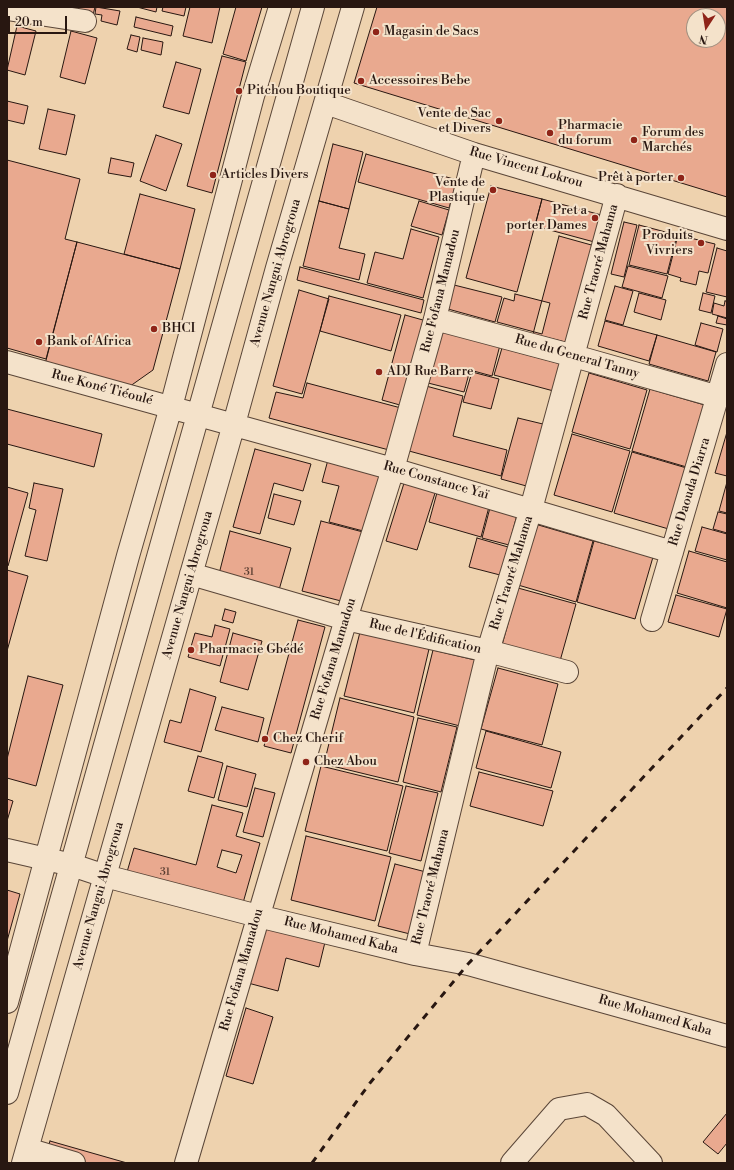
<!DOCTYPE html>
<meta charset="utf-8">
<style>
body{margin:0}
#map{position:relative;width:734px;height:1170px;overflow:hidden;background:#eed2ae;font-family:"Libre Bodoni",serif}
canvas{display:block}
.frame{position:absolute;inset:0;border:8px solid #281711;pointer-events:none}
.north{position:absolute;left:686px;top:8px;width:40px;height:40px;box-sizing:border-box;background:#f4e2ca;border:1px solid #a29180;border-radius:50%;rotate:192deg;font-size:11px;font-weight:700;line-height:16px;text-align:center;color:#281711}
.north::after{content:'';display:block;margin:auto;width:14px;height:18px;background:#8f2418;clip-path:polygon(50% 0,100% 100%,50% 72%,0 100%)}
.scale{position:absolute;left:8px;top:16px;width:59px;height:18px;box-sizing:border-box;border:2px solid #281711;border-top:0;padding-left:5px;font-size:12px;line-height:14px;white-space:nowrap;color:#281711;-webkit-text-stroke:3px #f4e2ca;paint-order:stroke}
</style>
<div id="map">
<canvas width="734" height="1170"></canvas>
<div class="frame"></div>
<div class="north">N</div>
<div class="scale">20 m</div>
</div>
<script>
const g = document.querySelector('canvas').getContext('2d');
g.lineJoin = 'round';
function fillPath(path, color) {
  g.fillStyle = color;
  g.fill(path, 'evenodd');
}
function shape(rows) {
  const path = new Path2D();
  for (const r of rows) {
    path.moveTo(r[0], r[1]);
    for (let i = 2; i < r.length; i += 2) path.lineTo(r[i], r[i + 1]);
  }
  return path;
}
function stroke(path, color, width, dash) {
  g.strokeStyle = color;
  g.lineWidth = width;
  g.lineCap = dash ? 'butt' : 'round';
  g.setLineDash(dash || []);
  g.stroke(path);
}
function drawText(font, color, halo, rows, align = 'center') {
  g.font = font + ' "Libre Bodoni",serif';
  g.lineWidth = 4;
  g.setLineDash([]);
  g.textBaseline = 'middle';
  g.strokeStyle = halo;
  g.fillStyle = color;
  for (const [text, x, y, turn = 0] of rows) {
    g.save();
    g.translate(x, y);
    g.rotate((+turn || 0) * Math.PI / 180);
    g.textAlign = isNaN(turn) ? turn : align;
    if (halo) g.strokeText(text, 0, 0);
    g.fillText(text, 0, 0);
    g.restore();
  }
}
const building = shape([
 [77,7,95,7,92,19,75,16,77,7],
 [96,7,120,11,117,25,101,21,102,15,95,14,96,7],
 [137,7,157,7,156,12,137,7],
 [163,7,186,7,184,16,162,11,163,7],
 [190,7,220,7,212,43,183,36,190,7],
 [236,7,262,7,246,61,223,54,236,7],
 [377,7,727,7,727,197,354,83,377,7],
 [694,16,718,16,718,40,694,40,694,16],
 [136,17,173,26,171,36,134,27,136,17],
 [17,26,36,31,25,75,7,70,17,26],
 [71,31,97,38,85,84,60,77,71,31],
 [131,35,140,37,137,52,127,49,131,35],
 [143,38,163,42,161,55,141,50,143,38],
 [222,56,246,62,212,193,187,186,222,56],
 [176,62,201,69,189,114,163,107,176,62],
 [7,101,28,106,24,124,7,120,7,101],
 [48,109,75,115,66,155,39,149,48,109],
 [156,135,182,144,166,191,140,181,156,135],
 [333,144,363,152,349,209,319,201,333,144],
 [366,154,457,180,449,208,358,182,366,154],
 [111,158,134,163,131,177,108,173,111,158],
 [7,160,80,179,65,239,77,242,46,359,7,348,7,160],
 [491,186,542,199,517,292,466,278,491,186],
 [140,194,195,209,180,269,124,254,140,194],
 [542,199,605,216,598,243,535,226,542,199],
 [319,201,349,209,339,248,365,254,359,280,303,266,319,201],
 [419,201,449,210,442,235,411,226,419,201],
 [624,222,637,225,624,277,611,274,624,222],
 [639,225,677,235,667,274,629,265,639,225],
 [411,229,439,237,423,298,367,283,375,252,403,259,411,229],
 [678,235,715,244,708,273,699,271,696,285,680,281,681,278,668,274,678,235],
 [559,236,595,246,569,343,533,334,559,236],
 [77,242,180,269,153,370,126,389,44,368,77,242],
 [717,248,727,251,727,297,706,292,717,248],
 [628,266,668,276,662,298,622,287,628,266],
 [300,267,424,300,421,313,297,280,300,267],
 [454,285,502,297,495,322,448,309,454,285],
 [615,286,633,291,623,325,605,320,615,286],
 [299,290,329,299,302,394,273,386,299,290],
 [639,293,666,300,661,320,634,312,639,293],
 [703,293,715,296,711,313,699,310,703,293],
 [515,294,550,303,542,334,497,322,504,298,514,301,515,294],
 [329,296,401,315,391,351,320,331,329,296],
 [725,301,727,301,727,318,712,314,714,303,724,306,725,301],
 [405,315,430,322,407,407,382,400,405,315],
 [718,316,727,319,727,325,716,323,718,316],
 [605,321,657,335,649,361,598,346,605,321],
 [701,323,723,329,717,352,695,345,701,323],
 [443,330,500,345,492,376,470,370,464,392,428,383,443,330],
 [657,335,716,352,708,381,649,364,657,335],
 [502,348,569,366,561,393,494,375,502,348],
 [472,372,499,379,491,409,463,402,472,372],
 [589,373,647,390,630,449,572,432,589,373],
 [307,383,401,408,389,450,269,418,276,392,303,398,307,383],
 [426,386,463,396,453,436,507,450,501,476,409,451,426,386],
 [650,389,708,406,690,468,632,451,650,389],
 [7,409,102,434,94,467,7,444,7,409],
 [518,418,547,425,530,487,501,479,518,418],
 [727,432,727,476,715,473,727,432],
 [572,434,630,451,612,512,554,495,572,434],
 [255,449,311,464,303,491,274,483,260,534,233,527,255,449],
 [632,452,690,469,672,530,614,513,632,452],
 [329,456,383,470,367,532,329,522,339,486,322,482,329,456],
 [405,480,436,490,417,550,386,541,405,480],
 [727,482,727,513,719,511,727,482],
 [34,483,63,489,47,561,25,556,36,510,29,508,34,483],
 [7,487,28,493,8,566,7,566,7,487],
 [438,489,490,503,481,537,429,522,438,489],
 [274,494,301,501,294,525,268,518,274,494],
 [491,504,518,511,509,545,482,538,491,504],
 [718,512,727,514,727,533,713,529,718,512],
 [321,521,363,532,345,602,302,591,321,521],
 [535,524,593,541,576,602,518,585,535,524],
 [702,527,727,534,727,560,695,551,702,527],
 [230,531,291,548,279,590,219,574,230,531],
 [477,538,508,547,500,575,469,567,477,538],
 [594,541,653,557,635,619,577,602,594,541],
 [689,551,727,562,727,608,677,593,689,551],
 [7,570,28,576,7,651,7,570],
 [518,588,576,604,560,661,502,645,518,588],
 [676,595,727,609,719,637,668,622,676,595],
 [225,609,236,612,233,623,222,620,225,609],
 [298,620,325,627,291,753,264,746,298,620],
 [215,625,230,629,220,666,188,657,195,633,212,637,215,625],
 [360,632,429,649,414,713,344,696,360,632],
 [233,633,262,641,248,690,220,682,233,633],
 [433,650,475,660,460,726,417,715,433,650],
 [498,668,558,684,542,745,481,729,498,668],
 [28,676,63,685,36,786,7,778,7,759,28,676],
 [190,689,216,697,201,752,164,742,170,720,181,723,190,689],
 [340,698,414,717,398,782,324,764,340,698],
 [222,707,264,718,258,742,215,730,222,707],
 [418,718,457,727,441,792,403,782,418,718],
 [486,731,561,752,551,788,476,768,486,731],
 [198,756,223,763,214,798,188,791,198,756],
 [227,766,256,774,247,807,218,800,227,766],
 [321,766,403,786,387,851,305,831,321,766],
 [479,772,553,791,543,826,470,806,479,772],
 [406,786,438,793,421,861,389,853,406,786],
 [255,788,275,793,263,837,243,832,255,788],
 [7,799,13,801,7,821,7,799],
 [212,805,243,813,236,836,260,843,243,903,127,872,134,848,196,865,212,805],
 [222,850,242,855,236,873,217,867,222,850],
 [306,836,391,857,375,921,291,900,306,836],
 [395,864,426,872,410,934,378,926,395,864],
 [7,890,20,894,7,941,7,890],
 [264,922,326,938,319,967,286,958,278,991,248,983,264,922],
 [246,1008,273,1017,253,1084,226,1076,246,1008],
 [727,1113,727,1143,718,1154,703,1142,727,1113],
 [50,1141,127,1163,43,1163,50,1141]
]);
fillPath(building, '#e9a98f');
stroke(building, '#281711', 1);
const minor = shape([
 [7,9,85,21],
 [326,103,474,154,727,229],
 [435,319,574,356,719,397],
 [7,362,393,469,672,552],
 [191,574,346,619,488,651,567,672],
 [652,620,727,364],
 [7,850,72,865,105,876,258,916,415,954,468,964,727,1036],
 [415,954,488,651,531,509,617,195],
 [7,1002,128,556,171,407,253,96,280,7],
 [7,1093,313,7],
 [27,1149,74,1163],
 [23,1163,234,424,277,268,353,7],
 [186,1163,346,619,393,469,435,319,474,154],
 [512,1163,559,1109,587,1104,606,1115,651,1163]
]);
stroke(minor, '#5a4638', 24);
stroke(minor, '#f4e2ca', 22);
stroke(shape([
 [312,1163,370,1083,468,964,727,688]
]), '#281711', 3, [7, 7]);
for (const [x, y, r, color] of [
 [376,32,4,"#8f2418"],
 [361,81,4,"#8f2418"],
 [239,91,4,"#8f2418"],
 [499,121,4,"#8f2418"],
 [550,133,4,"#8f2418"],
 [634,140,4,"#8f2418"],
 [213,175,4,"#8f2418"],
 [681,178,4,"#8f2418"],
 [493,190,4,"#8f2418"],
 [595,218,4,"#8f2418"],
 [701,243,4,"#8f2418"],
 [154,329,4,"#8f2418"],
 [39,342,4,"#8f2418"],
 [379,372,4,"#8f2418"],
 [191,650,4,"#8f2418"],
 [265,739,4,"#8f2418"],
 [306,762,4,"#8f2418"]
]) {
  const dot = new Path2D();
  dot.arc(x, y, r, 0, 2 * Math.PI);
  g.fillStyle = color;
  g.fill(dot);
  stroke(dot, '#f4e2ca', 1.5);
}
drawText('11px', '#583c30', null, [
 ["31",249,572],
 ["31",165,872]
]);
drawText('13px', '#281711', '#f4e2ca', [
 ["Magasin de Sacs",384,32],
 ["Accessoires Bebe",369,81],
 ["Pitchou Boutique",247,91],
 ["Vente de Sac",491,114,"right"],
 ["et Divers",491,129,"right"],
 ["Pharmacie",558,126],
 ["du forum",558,141],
 ["Forum des",642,133],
 ["Marchés",642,148],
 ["Articles Divers",221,175],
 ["Prêt à porter",673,178,"right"],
 ["Vente de",485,183,"right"],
 ["Plastique",485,198,"right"],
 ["Pret a",587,211,"right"],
 ["porter Dames",587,226,"right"],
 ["Produits",693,236,"right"],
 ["Vivriers",693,251,"right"],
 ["BHCI",162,329],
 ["Bank of Africa",47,342],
 ["ADJ Rue Barre",387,372],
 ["Pharmacie Gbédé",199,650],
 ["Chez Cherif",273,739],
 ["Chez Abou",314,762]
], 'left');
drawText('13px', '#281711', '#f4e2ca', [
 ["Rue Vincent Lokrou",526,168,16],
 ["Rue Traoré Mahama",599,262,-75],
 ["Avenue Nangui Abrogroua",276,273,-74],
 ["Rue Fofana Mamadou",441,291,-76],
 ["Rue du General Tanny",577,357,16],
 ["Rue Koné Tiéoulé",102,388,15],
 ["Rue Constance Yaï",436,481,16],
 ["Rue Daouda Diarra",690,492,-73],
 ["Rue Traoré Mahama",512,573,-73],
 ["Avenue Nangui Abrogroua",188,585,-74],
 ["Rue de l'Édification",425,637,13],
 ["Rue Fofana Mamadou",334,659,-73],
 ["Rue Traoré Mahama",431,887,-76],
 ["Avenue Nangui Abrogroua",99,896,-74],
 ["Rue Mohamed Kaba",341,936,14],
 ["Rue Fofana Mamadou",242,970,-74],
 ["Rue Mohamed Kaba",655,1016,16]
]);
</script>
